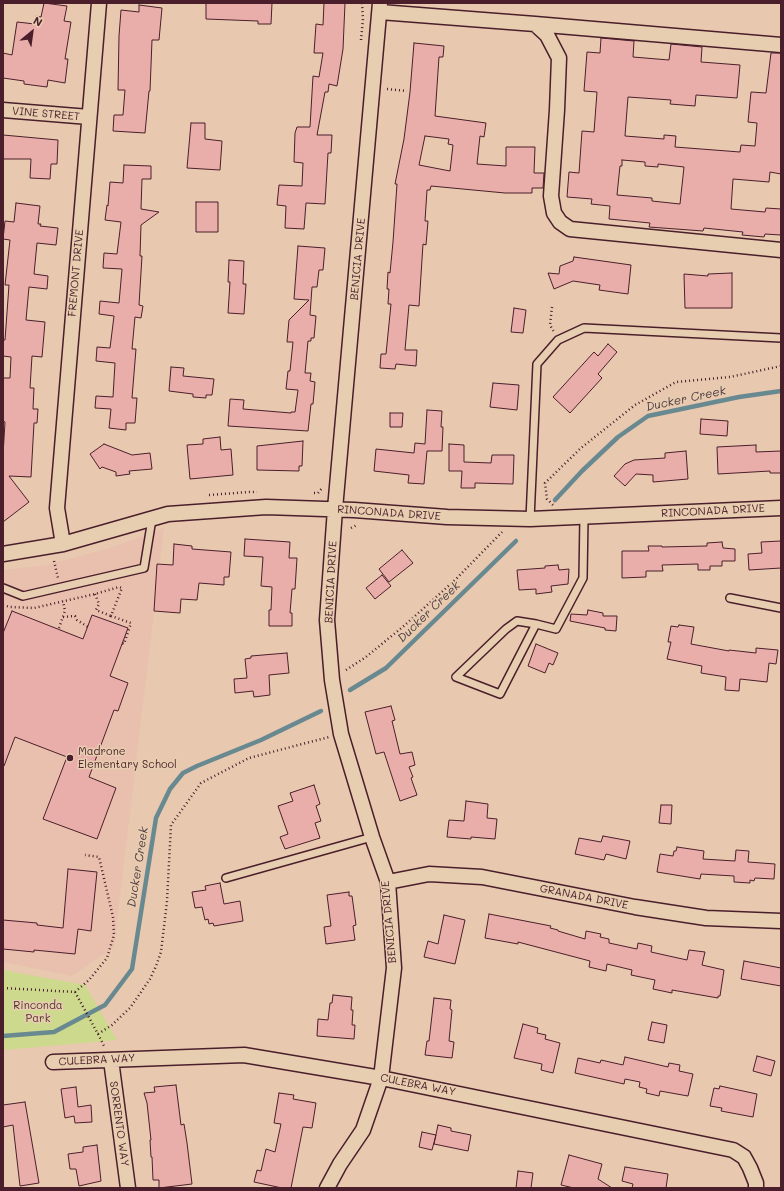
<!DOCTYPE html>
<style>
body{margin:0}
#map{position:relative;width:784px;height:1191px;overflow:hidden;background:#e8c8af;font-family:Mali,sans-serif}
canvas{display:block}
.frame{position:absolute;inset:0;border:4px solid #4a1f2b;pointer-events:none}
.north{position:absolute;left:12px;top:12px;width:40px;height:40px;-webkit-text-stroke:3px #e8ceb0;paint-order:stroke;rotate:29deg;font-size:11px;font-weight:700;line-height:16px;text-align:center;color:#4a1f2b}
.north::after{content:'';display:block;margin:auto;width:14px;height:18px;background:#4a1f2b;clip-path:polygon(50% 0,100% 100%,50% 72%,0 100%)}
</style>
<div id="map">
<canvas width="784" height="1191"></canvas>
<div class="frame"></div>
<div class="north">N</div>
</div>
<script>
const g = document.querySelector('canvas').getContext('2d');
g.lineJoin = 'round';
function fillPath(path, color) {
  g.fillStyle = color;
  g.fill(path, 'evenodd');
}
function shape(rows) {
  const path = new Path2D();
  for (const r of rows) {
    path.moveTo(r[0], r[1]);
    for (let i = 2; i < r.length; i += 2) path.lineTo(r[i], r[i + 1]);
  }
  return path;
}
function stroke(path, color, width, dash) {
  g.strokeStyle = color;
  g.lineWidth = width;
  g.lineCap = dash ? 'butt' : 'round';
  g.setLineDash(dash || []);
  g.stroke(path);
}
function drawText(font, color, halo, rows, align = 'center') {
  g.font = font + ' Mali,sans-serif';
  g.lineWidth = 3;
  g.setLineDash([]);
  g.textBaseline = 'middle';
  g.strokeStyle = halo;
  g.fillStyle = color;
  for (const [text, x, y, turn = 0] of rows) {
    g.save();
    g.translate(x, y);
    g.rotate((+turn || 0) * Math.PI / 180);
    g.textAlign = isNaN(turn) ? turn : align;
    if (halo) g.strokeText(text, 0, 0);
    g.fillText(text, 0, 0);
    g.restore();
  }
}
fillPath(shape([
 [164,528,114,947,72,976,3,962,3,570,46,565,107,549]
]), '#e9c0ae');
fillPath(shape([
 [3,970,85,985,117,1040,3,1050]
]), '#cdd98d');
stroke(shape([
 [555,500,582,471,618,437,648,416,739,397,781,391],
 [350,690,386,668,516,541],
 [3,1036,54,1032,105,1005,132,969,156,818,170,789,183,773,197,766,261,740,321,711]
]), '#698991', 4.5);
const building = shape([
 [44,3,67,6,64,21,71,22,65,59,68,59,65,83,48,80,47,87,24,84,24,81,3,78,3,53,12,55,17,22,35,24,36,16,41,17,44,3],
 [206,3,272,3,271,24,258,24,258,21,206,19,206,3],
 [324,3,345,3,343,49,337,86,329,84,328,92,325,92,317,135,332,135,331,153,328,153,325,204,306,203,304,229,285,228,286,206,277,205,279,185,302,186,303,163,294,162,295,133,297,127,310,127,313,76,319,77,323,53,314,53,316,24,323,25,324,3],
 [139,5,162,8,159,40,152,40,150,91,149,91,145,133,113,131,114,115,123,115,125,90,118,90,119,36,121,10,139,12,139,5],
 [601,38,634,41,633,57,669,60,671,44,702,47,701,62,740,65,737,98,696,95,695,106,670,104,671,100,628,97,625,136,664,139,664,135,676,136,675,147,740,152,741,145,755,146,757,123,748,122,751,92,766,93,771,53,781,53,781,174,770,172,769,182,733,179,731,209,765,212,766,208,781,209,781,235,765,234,764,237,742,235,743,232,704,228,703,231,649,227,650,223,609,219,610,206,591,204,592,199,567,197,569,172,579,173,582,131,594,132,597,92,584,91,587,52,600,53,601,38],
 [622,160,645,162,645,166,658,167,658,164,684,167,680,204,652,201,652,198,617,195,620,166,622,166,622,160],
 [414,43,444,46,443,57,439,57,435,116,486,123,484,137,480,136,477,164,506,166,506,147,535,147,534,173,544,173,543,188,532,188,532,193,505,193,431,186,430,190,427,190,425,221,428,221,426,245,423,244,419,306,409,305,405,350,417,350,416,366,396,364,395,369,380,368,381,354,386,354,391,304,388,304,389,289,387,289,388,272,390,273,393,242,397,184,395,184,404,139,410,92,414,43],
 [425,136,449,139,448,144,453,145,450,171,419,165,425,136],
 [191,123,205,123,205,139,222,141,220,170,187,168,191,123],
 [3,135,58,140,57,164,51,164,50,179,30,178,31,159,3,159,3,135],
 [124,165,151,166,151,179,142,179,141,209,159,212,141,225,140,256,142,256,139,305,143,306,141,318,135,317,132,349,136,349,132,398,137,398,135,423,126,423,126,430,109,428,111,409,95,408,96,396,113,397,115,363,96,361,97,347,110,348,114,316,99,314,100,301,119,303,122,269,103,268,104,253,117,254,121,222,105,220,107,205,108,206,110,182,123,183,124,165],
 [196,202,218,202,218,232,196,232,196,202],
 [16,203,40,206,38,224,41,224,40,226,58,228,56,245,37,243,34,274,48,276,47,289,29,287,26,320,45,322,42,357,32,356,30,388,34,388,33,409,38,409,37,423,34,423,31,477,9,476,29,502,3,522,3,455,5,422,3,421,3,378,10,378,11,357,3,356,3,340,5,340,9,285,5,285,10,240,3,239,5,221,14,222,16,203],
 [298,246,325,248,323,270,319,270,317,287,312,287,310,315,316,316,314,338,311,338,311,341,308,341,305,373,311,373,310,381,315,382,313,404,311,404,308,431,228,426,230,399,244,400,243,409,291,413,291,412,295,412,298,390,286,389,288,371,290,371,293,342,287,342,289,320,309,300,294,299,298,246],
 [574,257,631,265,628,294,599,290,600,285,573,281,554,289,548,273,559,274,560,266,573,261,574,257],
 [229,260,244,261,243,284,246,284,244,314,228,313,230,282,228,282,229,260],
 [732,273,732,308,685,308,684,274,708,276,708,274,732,273],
 [514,308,526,310,523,333,511,332,514,308],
 [608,344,617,352,598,374,602,378,570,413,553,397,594,352,598,356,608,344],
 [171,367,184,368,183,376,214,379,212,395,206,395,206,398,193,397,193,394,169,391,171,367],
 [493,383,519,385,517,410,490,407,493,383],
 [427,410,442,411,441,427,443,427,442,451,427,451,424,484,408,483,409,475,374,471,376,449,414,453,415,443,425,444,427,410],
 [390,413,403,413,402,427,390,427,390,413],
 [701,419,728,421,727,436,700,434,701,419],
 [220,437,221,450,231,449,233,475,190,479,187,445,203,444,203,439,220,437],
 [303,441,302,466,299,466,299,471,257,470,257,446,303,441],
 [104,444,132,455,150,453,152,469,129,471,130,474,116,476,116,472,102,467,100,469,90,454,104,444],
 [449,444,464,445,464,462,491,463,492,455,514,455,513,484,475,483,475,488,461,488,462,471,449,471,449,444],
 [756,445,756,452,781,451,781,473,770,473,770,471,718,474,717,447,756,445],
 [686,451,688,479,653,482,653,475,636,474,625,486,614,476,625,464,634,460,665,458,665,453,686,451],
 [245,539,290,542,289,558,297,558,295,589,292,589,290,613,292,613,292,626,269,626,269,610,271,610,272,587,261,586,263,557,244,556,245,539],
 [781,541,781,568,749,570,748,554,762,553,761,542,781,541],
 [722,542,723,548,735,549,735,561,722,561,722,566,710,566,710,570,698,570,698,564,662,565,663,571,646,571,646,577,622,578,622,551,649,551,648,546,662,546,662,547,707,546,707,543,722,542],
 [174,544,192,546,192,549,231,552,229,577,224,577,224,585,199,583,197,600,181,599,180,613,154,611,157,564,173,565,174,544],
 [402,550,413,563,389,582,379,569,402,550],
 [558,565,559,570,569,569,568,584,551,586,552,592,536,594,536,589,519,590,517,570,545,568,545,566,558,565],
 [382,575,391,586,375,599,366,588,382,575],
 [588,610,603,613,603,616,617,616,616,631,605,630,605,628,570,621,571,614,587,615,588,610],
 [12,611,83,639,92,615,128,628,110,676,128,683,118,711,114,710,89,777,116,788,97,839,43,819,67,757,15,737,4,766,3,765,3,633,12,611],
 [679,625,694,627,691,644,729,651,729,650,756,653,756,648,778,650,776,664,769,663,767,682,740,679,739,691,725,690,726,677,701,673,702,666,667,659,671,642,668,642,671,626,678,627,679,625],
 [536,644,558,653,553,665,549,663,545,673,528,666,536,644],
 [287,653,289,673,269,675,270,695,254,697,253,691,235,693,234,679,247,678,245,659,251,658,251,656,287,653],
 [391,706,395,720,392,721,400,754,412,752,415,765,409,767,413,777,411,778,417,795,400,801,384,752,376,754,365,712,391,706],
 [314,785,320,804,316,806,321,821,315,823,320,838,285,849,280,837,288,834,278,806,293,801,290,793,314,785],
 [466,801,488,804,487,818,497,819,495,839,471,837,471,839,447,837,449,820,464,821,466,801],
 [661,805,672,805,671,824,659,823,661,805],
 [603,836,630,841,626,859,606,854,604,860,575,854,579,838,601,842,603,836],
 [677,847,704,851,703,859,735,861,736,850,749,851,748,862,775,864,774,879,755,878,754,881,750,880,750,883,734,882,734,876,701,874,700,879,657,872,660,854,673,856,674,851,676,851,677,847],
 [68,869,97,872,91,931,78,929,75,954,34,950,34,952,3,949,3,920,37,923,37,925,63,928,68,869],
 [220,883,224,904,240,901,243,921,214,926,213,923,209,924,208,919,205,920,202,907,195,908,192,892,206,890,205,886,220,883],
 [349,892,349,896,352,896,356,925,353,926,355,940,326,944,324,927,331,926,327,895,349,892],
 [489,914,551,926,550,928,558,930,558,931,585,939,586,931,601,934,600,937,609,939,609,943,637,949,638,943,652,946,651,952,687,960,689,950,705,952,702,965,724,970,720,996,718,996,718,998,672,990,672,993,653,989,655,980,631,975,632,970,607,964,606,971,589,967,590,961,518,942,518,944,485,938,489,914],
 [444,915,465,920,455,964,424,957,428,941,438,944,444,915],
 [744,961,781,968,781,986,741,979,744,961],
 [333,995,352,997,351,1010,353,1010,352,1025,355,1025,354,1039,317,1036,318,1019,328,1020,330,1003,332,1003,333,995],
 [434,998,451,1000,450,1009,452,1010,449,1041,454,1042,452,1058,425,1055,427,1041,429,1041,434,998],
 [652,1022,667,1025,664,1043,648,1040,652,1022],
 [523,1024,538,1028,537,1033,546,1035,545,1039,560,1043,553,1073,541,1070,542,1064,514,1058,523,1024],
 [757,1056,775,1061,771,1076,753,1071,757,1056],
 [625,1057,668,1067,669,1063,680,1065,679,1071,693,1074,688,1096,660,1091,659,1096,646,1093,647,1089,639,1087,640,1082,625,1079,624,1084,575,1073,578,1058,600,1063,601,1060,623,1065,625,1057],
 [176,1085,181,1125,184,1124,187,1143,192,1184,159,1188,159,1180,153,1180,152,1157,151,1157,150,1140,151,1140,147,1103,144,1093,155,1092,154,1087,176,1085],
 [720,1086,757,1094,753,1117,721,1111,722,1108,710,1106,714,1088,719,1089,720,1086],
 [76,1087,78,1107,91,1105,92,1122,75,1123,74,1116,65,1118,61,1089,76,1087],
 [279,1093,294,1095,293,1099,316,1103,312,1128,303,1127,291,1188,282,1188,254,1182,257,1170,261,1171,266,1149,275,1152,281,1124,274,1123,279,1093],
 [25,1102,39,1183,20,1186,13,1125,3,1127,3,1105,25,1102],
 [438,1125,451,1128,451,1131,471,1135,468,1151,434,1144,438,1125],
 [422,1132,436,1135,432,1150,419,1147,422,1132],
 [97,1145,101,1181,79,1186,76,1169,70,1169,68,1154,83,1152,83,1147,97,1145],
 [569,1155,602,1164,598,1179,612,1188,574,1188,561,1185,569,1155],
 [625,1167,668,1174,666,1188,632,1188,633,1184,622,1181,625,1167],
 [518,1171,533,1173,531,1188,516,1188,518,1171]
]);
fillPath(building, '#eaaeaa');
stroke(building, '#4a1f2b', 1);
const lane = shape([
 [530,519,537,364,558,340,584,328,781,338],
 [3,588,23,596,144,568,152,519],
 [730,598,781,608],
 [536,624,517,621,506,629,456,677,500,694,536,624,556,629,583,578,584,517],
 [226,878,372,837]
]);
const street = shape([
 [380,12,535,24,547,35,559,58,557,110,551,196,554,213,560,222,570,229,781,250],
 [535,24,781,45],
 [3,110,89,117],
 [63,544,57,508,99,3],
 [3,554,63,544,168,514,266,507,354,510,447,517,530,519,781,508],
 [388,882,429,874,482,877,635,907,706,918,781,921],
 [111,1060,128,1188],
 [53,1062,244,1055,381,1078,733,1150,744,1157,750,1168,756,1183,756,1188],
 [327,1188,340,1164,363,1130,381,1078,394,968,388,882,372,837,341,734,332,680,327,620,335,509,380,3]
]);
stroke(lane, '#4a1f2b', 10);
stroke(street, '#4a1f2b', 17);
stroke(shape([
 [361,40,363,19,362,3],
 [387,89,407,91],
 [552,307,550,325,554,332],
 [314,493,318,493,323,487],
 [209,495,249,492,257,492],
 [553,505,547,499,545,483,581,448,635,405,676,382,730,377,781,366],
 [351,528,357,525],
 [54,561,58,578],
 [95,594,99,604,96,610,111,616],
 [3,605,10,607,34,608,95,594,119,587,122,588,111,616,131,623,124,644,122,643],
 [63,617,75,616,77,620,88,627],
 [59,628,65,611,63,601],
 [346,670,366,657,405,625,454,581,502,532],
 [3,988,75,992,98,1034,112,1025,130,1008,150,979,156,966,161,952,167,901,171,825,201,783,249,758,329,737],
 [75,992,89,980,107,958,114,935,113,917,99,857,85,855],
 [98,1034,104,1046]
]), '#4a1f2b', 2.5, [1, 3]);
stroke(lane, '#e8ceb0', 7);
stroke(street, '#e8ceb0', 14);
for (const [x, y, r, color] of [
 [70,758,4,"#4a1f2b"]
]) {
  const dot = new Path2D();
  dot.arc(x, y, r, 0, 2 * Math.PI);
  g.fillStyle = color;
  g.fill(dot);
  stroke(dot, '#e8ceb0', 1.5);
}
drawText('11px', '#4a1f2b', '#e8ceb0', [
 ["VINE STREET",46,114,5],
 ["BENICIA DRIVE",358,259,-85],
 ["FREMONT DRIVE",76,273,-85],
 ["RINCONADA DRIVE",713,511,-3],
 ["RINCONADA DRIVE",389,513,4],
 ["BENICIA DRIVE",331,582,-87],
 ["GRANADA DRIVE",584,897,11],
 ["BENICIA DRIVE",389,922,-95],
 ["CULEBRA WAY",97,1060,-3],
 ["CULEBRA WAY",418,1085,11],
 ["SORRENTO WAY",119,1124,82]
]);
drawText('11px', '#4a1f2b', '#e8ceb0', [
 ["Madrone",78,752],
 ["Elementary School",78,765]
], 'left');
drawText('11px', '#573235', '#e8ceb0', [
 ["Rinconda",38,1006],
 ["Park",38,1019]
]);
drawText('italic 12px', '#523a44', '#e8ceb0', [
 ["Ducker Creek",686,399,-12],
 ["Ducker Creek",429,612,-44],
 ["Ducker Creek",138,867,-81]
]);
</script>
